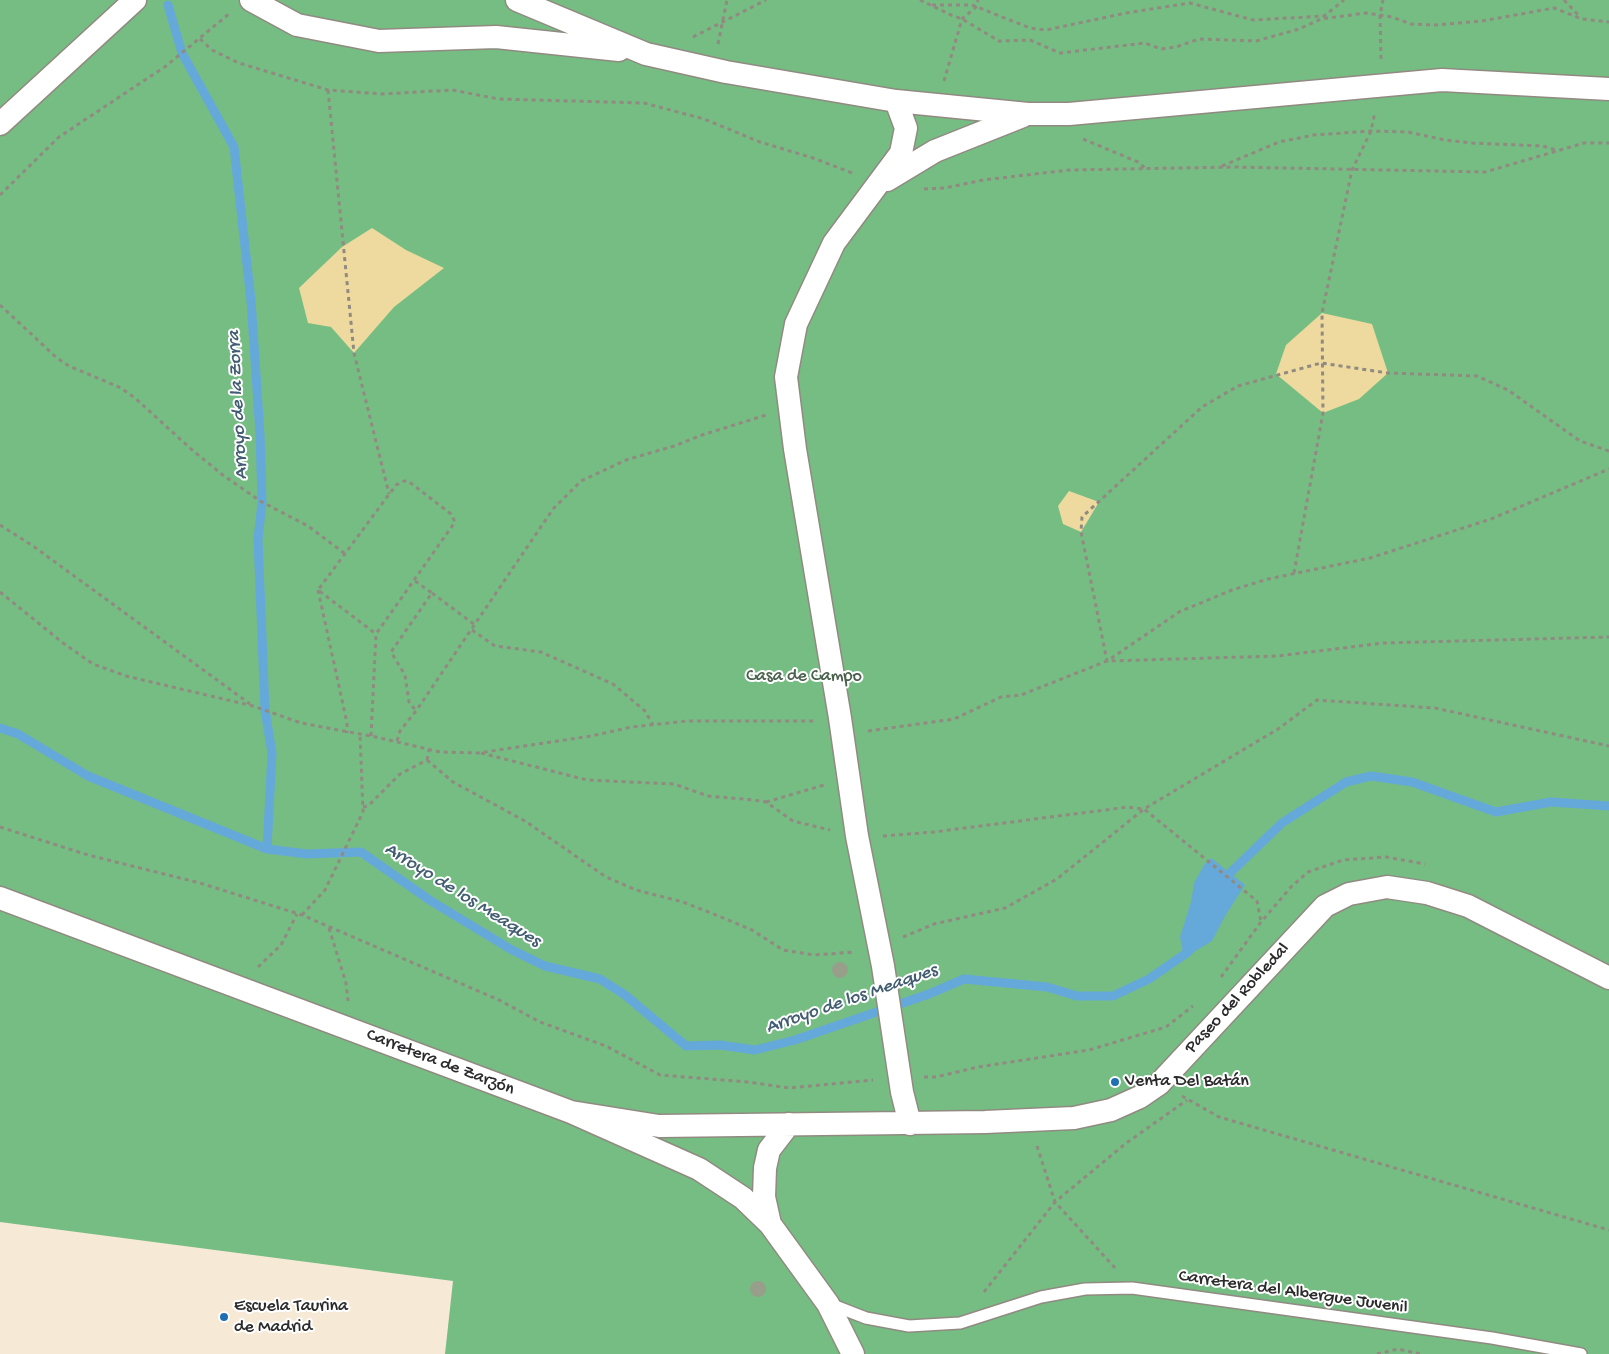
<!DOCTYPE html>
<meta charset="utf-8">
<style>
body{margin:0}
canvas{display:block;background:#f6ead7}
</style>
<canvas width="1609" height="1354"></canvas>
<script>
const g = document.querySelector('canvas').getContext('2d');
g.lineJoin = 'round';
function fillPath(path, color) {
  g.fillStyle = color;
  g.fill(path, 'evenodd');
}
function shape(rows) {
  const path = new Path2D();
  for (const r of rows) {
    path.moveTo(r[0], r[1]);
    for (let i = 2; i < r.length; i += 2) path.lineTo(r[i], r[i + 1]);
  }
  return path;
}
function stroke(path, color, width, dash) {
  g.strokeStyle = color;
  g.lineWidth = width;
  g.lineCap = dash ? 'butt' : 'round';
  g.setLineDash(dash || []);
  g.stroke(path);
}
function drawText(font, color, halo, rows, align = 'center') {
  g.font = font + ' "Gochi Hand",sans-serif';
  g.lineWidth = 4;
  g.setLineDash([]);
  g.textBaseline = 'middle';
  g.strokeStyle = halo;
  g.fillStyle = color;
  for (const [text, x, y, turn = 0] of rows) {
    g.save();
    g.translate(x, y);
    g.rotate((+turn || 0) * Math.PI / 180);
    g.textAlign = isNaN(turn) ? turn : align;
    if (halo) g.strokeText(text, 0, 0);
    g.fillText(text, 0, 0);
    g.restore();
  }
}
fillPath(shape([
 [0,0,1609,0,1609,1354,445,1354,453,1281,0,1222]
]), '#76bd83');
fillPath(shape([
 [372,228,406,250,444,268,394,307,354,353,331,327,308,323,299,288,342,247],
 [1322,313,1372,324,1388,373,1359,399,1323,413,1276,374,1286,345],
 [1069,491,1099,502,1081,532,1063,524,1058,506]
]), '#eeda9e');
fillPath(shape([
 [1211,858,1245,885,1225,916,1212,941,1184,958,1180,937,1191,902,1194,883,1204,865]
]), '#65a9da');
stroke(shape([
 [168,5,182,53,234,147,251,301,260,434,262,502,258,540,265,710,272,753,267,849],
 [0,728,18,734,88,776,267,849,307,854,361,852,431,901,512,950,545,966,600,979,625,995,686,1046,720,1045,755,1050,795,1040,929,994,964,979,1047,987,1077,996,1113,996,1149,979,1188,952,1191,947],
 [1225,882,1230,873,1282,823,1346,782,1371,776,1412,782,1496,812,1551,802,1609,806]
]), '#65a9da', 9);
const lane = shape([
 [830,1304,866,1318,909,1326,960,1323,1041,1297,1085,1289,1132,1288,1492,1338,1581,1354]
]);
const street = shape([
 [251,0,297,25,379,41,496,37,619,50],
 [517,0,646,54,726,72,896,101,1028,114,1069,114,1442,80,1609,89],
 [896,101,906,128,901,153,834,243,796,324,786,377,795,449,840,718,857,836,883,966,902,1092,910,1124],
 [0,124,135,0],
 [887,180,935,151,1023,116],
 [0,898,571,1112,699,1169,743,1198,770,1224,828,1304,853,1354],
 [571,1112,659,1126,985,1122,1074,1118,1111,1110,1140,1097,1159,1084,1325,906,1349,894,1387,887,1427,893,1468,906,1609,978],
 [770,1224,764,1197,765,1168,769,1150,789,1124]
]);
stroke(lane, '#908a81', 14);
stroke(street, '#908a81', 25);
stroke(shape([
 [920,0,951,15,962,19,999,41,1030,40,1060,53,1145,43,1161,49,1176,47,1199,39,1256,41,1299,29,1321,19,1366,13,1392,17,1411,24,1435,25,1482,21,1554,8,1582,19,1609,22],
 [1564,0,1580,17],
 [932,5,972,5,1030,28,1046,30,1126,13,1190,3,1253,20,1324,16],
 [1323,17,1344,0],
 [693,37,766,0],
 [200,39,212,50,239,63,328,90,382,94,452,90,499,99,644,103,704,119,760,142,813,158,855,174],
 [718,44,727,0],
 [1381,59,1380,15,1383,0],
 [944,81,962,19,976,7,978,0],
 [328,90,354,353,389,494],
 [1083,139,1138,162,1146,169],
 [1222,166,1279,142,1314,135,1371,131,1408,132,1445,140,1472,143,1543,146,1556,150],
 [924,189,945,188,983,180,1069,170,1234,167,1485,172,1584,143,1609,143],
 [0,195,59,137,166,66,230,13],
 [0,305,57,358,69,366,121,388,135,398,191,449,224,476,262,502,308,526,344,553],
 [1609,451,1580,441,1508,390,1477,376,1388,373,1321,363,1238,386,1202,407,1082,517,1081,532,1107,661,1179,612,1232,590,1268,579,1370,558,1491,519,1609,469],
 [0,525,33,546,250,704],
 [1294,573,1323,413,1322,313,1352,170,1371,131,1375,112],
 [415,581,432,593,391,652,405,675,409,702,416,711],
 [318,590,347,723,347,733],
 [0,592,63,643,93,664,126,676,253,706,301,723,376,737,440,752,478,753,591,736,632,727,687,721,816,721],
 [432,593,475,625],
 [472,630,495,646,541,652,613,684,645,711,653,725],
 [868,731,954,719,1001,697,1021,695,1107,661,1278,656,1383,643,1609,637],
 [371,736,376,634,455,522,451,514,408,481,404,481,396,485,318,590,376,634],
 [397,741,400,731,416,711,553,509,581,481,626,460,674,446,702,435,766,415],
 [481,753,587,780,674,784,708,796,754,800,766,802,793,821,830,830],
 [427,760,453,782,525,821,606,877,636,890,683,902,726,919,752,930,783,950,814,955,854,952],
 [427,760,429,750],
 [766,802,824,785],
 [363,807,368,806,400,774,427,760],
 [0,827,88,855,200,883,302,915,499,1000,540,1022,606,1046,660,1075,748,1082,789,1088,873,1080],
 [883,836,934,832,1128,807,1144,809,1257,901,1261,922],
 [302,915,325,890,363,812,360,734],
 [329,928,346,983,348,1001],
 [903,937,934,924,1005,908,1057,879,1144,809,1278,729,1317,700,1435,708,1609,746],
 [258,967,281,945,297,914],
 [1221,977,1261,922,1291,887,1308,872,1343,860,1386,857,1425,864],
 [924,1077,936,1077,978,1067,1089,1050,1166,1027,1193,1006],
 [1182,1096,1219,1117,1609,1230],
 [1037,1146,1055,1202,1115,1268],
 [984,1292,1055,1202,1125,1144,1187,1100],
 [1377,1354,1398,1349,1420,1354]
]), '#908a81', 3, [4, 4]);
stroke(lane, '#fff', 11);
stroke(street, '#fff', 22);
g.fillStyle = '#979f8b';
for (const [x, y] of [
 [840,970],
 [758,1289]
]) {
  g.beginPath();
  g.arc(x, y, 8, 0, 2 * Math.PI);
  g.fill();
}
for (const [x, y, r, color] of [
 [1115,1082,5,"#1f6fb2"],
 [224,1317,5,"#1f6fb2"]
]) {
  const dot = new Path2D();
  dot.arc(x, y, r, 0, 2 * Math.PI);
  g.fillStyle = color;
  g.fill(dot);
  stroke(dot, '#fff', 2);
}
drawText('18px', '#4a614d', '#fff', [
 ["Casa de Campo",804,677]
]);
drawText('18px', '#2b2b2b', '#fff', [
 ["Paseo del Robledal",1238,999,-47],
 ["Carretera de Zarzón",440,1063,21],
 ["Carretera del Albergue Juvenil",1293,1293,8]
]);
drawText('18px', '#2b2b2b', '#fff', [
 ["Venta Del Batán",1125,1082],
 ["Escuela Taurina",234,1307],
 ["de Madrid",234,1328]
], 'left');
drawText('italic 19px', '#425d71', '#fff', [
 ["Arroyo de la Zorra",239,405,-93],
 ["Arroyo de los Meaques",462,896,32],
 ["Arroyo de los Meaques",852,1000,-19]
]);
</script>
